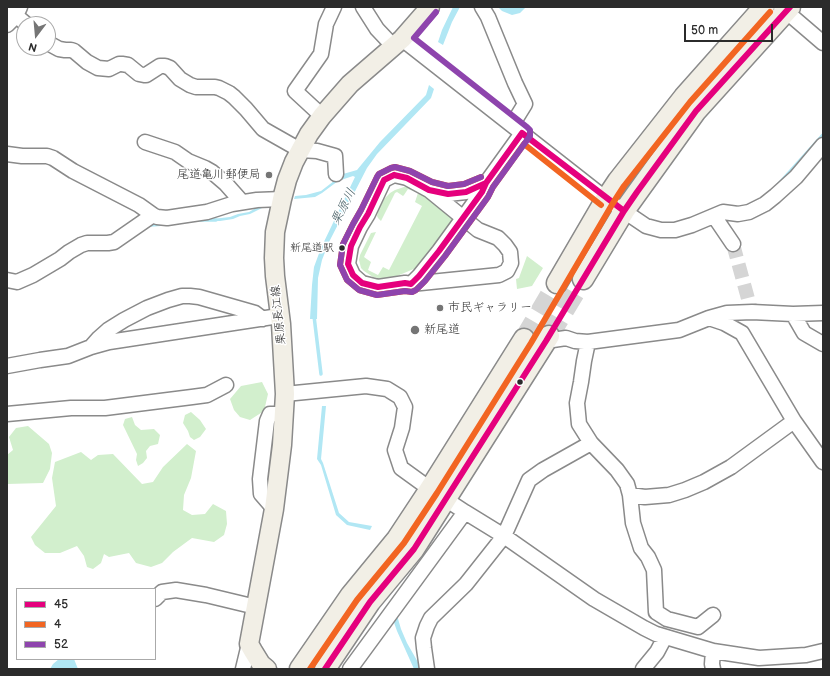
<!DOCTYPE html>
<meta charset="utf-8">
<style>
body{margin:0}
#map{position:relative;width:830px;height:676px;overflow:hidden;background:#fff;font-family:"Balsamiq Sans",sans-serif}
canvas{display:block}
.frame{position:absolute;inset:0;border:8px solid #2b2b2b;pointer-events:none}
.legend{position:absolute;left:16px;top:588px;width:140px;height:72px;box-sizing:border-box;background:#fff;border:1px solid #aaa;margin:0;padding:5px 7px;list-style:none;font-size:12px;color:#2b2b2b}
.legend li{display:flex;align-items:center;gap:8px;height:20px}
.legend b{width:20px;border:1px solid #aaa}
.north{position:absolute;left:16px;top:16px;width:40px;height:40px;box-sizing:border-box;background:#fff;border:1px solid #aaa;border-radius:50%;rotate:196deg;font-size:11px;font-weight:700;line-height:16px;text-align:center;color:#2b2b2b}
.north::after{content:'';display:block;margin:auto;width:14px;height:18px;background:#757575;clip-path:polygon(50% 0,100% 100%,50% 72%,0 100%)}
.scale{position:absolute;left:684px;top:24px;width:89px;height:18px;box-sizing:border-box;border:2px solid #2b2b2b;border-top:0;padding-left:5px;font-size:12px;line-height:14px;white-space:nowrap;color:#2b2b2b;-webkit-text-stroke:3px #fff;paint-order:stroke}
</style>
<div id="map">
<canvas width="830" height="676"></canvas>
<div class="frame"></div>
<ul class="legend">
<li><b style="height:5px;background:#e5007d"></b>45</li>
<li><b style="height:5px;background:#f26522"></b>4</li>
<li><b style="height:5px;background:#8e44ad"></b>52</li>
</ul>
<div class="north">N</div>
<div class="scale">50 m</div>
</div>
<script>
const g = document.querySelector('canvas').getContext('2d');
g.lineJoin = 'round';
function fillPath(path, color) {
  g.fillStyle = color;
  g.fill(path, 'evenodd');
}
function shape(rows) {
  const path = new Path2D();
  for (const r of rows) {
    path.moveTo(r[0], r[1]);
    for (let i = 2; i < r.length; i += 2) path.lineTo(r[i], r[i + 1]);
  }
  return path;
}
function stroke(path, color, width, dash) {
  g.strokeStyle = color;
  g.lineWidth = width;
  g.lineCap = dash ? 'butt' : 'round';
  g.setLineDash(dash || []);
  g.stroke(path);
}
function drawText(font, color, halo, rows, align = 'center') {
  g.font = font + ' "Balsamiq Sans","Klee One",sans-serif';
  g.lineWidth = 3;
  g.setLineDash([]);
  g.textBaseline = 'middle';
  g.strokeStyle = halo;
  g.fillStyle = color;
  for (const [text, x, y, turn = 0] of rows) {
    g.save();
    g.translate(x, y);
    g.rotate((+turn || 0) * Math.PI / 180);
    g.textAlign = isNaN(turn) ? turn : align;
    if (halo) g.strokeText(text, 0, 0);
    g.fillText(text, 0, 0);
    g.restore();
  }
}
fillPath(shape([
 [404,187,409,187,425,193,453,218,452,225,421,264,416,268,390,279,382,279,373,277,364,271,361,268,359,260,360,255,371,233,376,232,364,257,371,262,368,270,378,275,383,267,389,270,422,206,415,202,418,193,408,189,404,195,403,196,397,192,395,193,381,221,378,218,377,216,378,212,384,199,390,193,395,190],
 [458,236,461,237,431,276,430,276,429,274],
 [527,256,543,268,532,286,517,289,516,279,519,278,520,275],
 [262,382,268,394,264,411,250,420,240,417,234,410,230,399,241,386],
 [191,412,200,420,206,429,200,437,194,440,190,437,188,431,183,423,185,415],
 [132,417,135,425,141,430,154,429,160,435,158,444,150,446,146,451,147,458,143,463,138,466,136,460,137,454,123,425,125,419],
 [28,426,49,444,52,453,50,469,43,483,7,484,7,455,13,450,9,437,16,428],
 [187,444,196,451,191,478,184,495,183,510,192,515,205,514,213,504,226,511,227,524,224,535,214,542,192,538,173,552,162,563,151,567,136,563,129,553,109,557,104,554,101,563,93,569,87,567,84,556,77,546,60,553,45,553,35,545,31,537,56,506,52,478,55,462,81,452,91,460,98,455,113,454,142,484,153,482,163,467]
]), '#d2efcd');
fillPath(shape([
 [453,7,460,7,452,22,443,45,438,42,442,30],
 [498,7,526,7,520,13,512,15,502,11],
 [429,85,434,89,431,98,377,154,367,168,329,242,322,260,318,278,317,319,310,319,312,285,314,267,321,248,355,177,353,176,338,181,322,193,315,197,294,199,295,196,306,195,321,191,343,174,357,170,380,142,426,95],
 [261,205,262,208,250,214,240,216,233,219,220,221,212,221,212,219,230,217,238,214,249,212],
 [322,406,326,406,321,459,323,463,339,513,349,522,372,526,370,530,347,525,336,515,321,465,317,459],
 [396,612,401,629,407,643,419,664,420,669,414,669,397,631,392,617],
 [59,659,74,659,78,669,50,669,53,664]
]), '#b1e7f4');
stroke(shape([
 [778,185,823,135],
 [200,220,216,220],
 [151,225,164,224],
 [314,316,321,374]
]), '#b1e7f4', 3.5);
stroke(shape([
 [733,244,750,306]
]), '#d5d5d5', 14, [14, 7]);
stroke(shape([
 [549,336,583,279],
 [524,339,557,283]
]), '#d5d5d5', 20, [20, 10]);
const minor = shape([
 [363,7,377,29,394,47],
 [482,7,488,17,515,83,525,104,512,125],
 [781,7,823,43],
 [7,8,26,24],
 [7,25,16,16,20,7],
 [402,39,606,199,646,226,661,230,675,230,692,225,723,212,738,214,749,212,765,204,775,196,796,177,823,145],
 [48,43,59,49,65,50,71,50,74,51,87,62,98,68,109,69,119,64,122,64,128,65,139,74,144,75,146,75,160,66,165,66,170,68,180,79,190,85,196,87,215,87,219,88,229,93,234,97,246,109,263,129,270,133,300,150,317,151,335,156,336,174],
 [322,116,295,91,321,54,326,24,334,7],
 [145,142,175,152,188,161,205,168,212,172,226,184,242,202],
 [7,154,22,156,47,156,53,158,73,171,139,205,153,215,157,217,167,218,180,216,207,212,232,204,257,200,282,199],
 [429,190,478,230,498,238,505,245,510,252,511,263,507,271,499,275,411,284,405,283,378,287,362,283,353,275,348,264,351,246,360,227,368,214,384,180,394,175,407,178,429,190,448,194,466,192,486,183],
 [714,216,733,244],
 [7,280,17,282,33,275,60,259,69,252,81,245,87,243,108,243,114,242,153,215],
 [411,284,419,276,439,251,482,192,486,183,522,133],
 [793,314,804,333,823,344],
 [709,318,724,323,742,333,794,421,823,462],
 [546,341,566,338,575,341,588,342,679,330,709,318,727,313,752,312,793,314,823,313],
 [588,342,584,361,581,382,577,403,579,424,591,443,617,470,627,484,630,495,633,523,641,548,648,557,654,570,656,612,667,619,698,627,713,615],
 [91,347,99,338,108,330,124,320,147,308,168,300,182,296,190,296,199,297,255,313,263,319],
 [7,366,40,360,68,356,91,347,109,342,279,316],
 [285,394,366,386,387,389,400,397,405,407,402,428,395,450,401,468,430,489,465,512,504,536,594,599,644,628,656,634,713,651,759,658,806,655,823,651],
 [7,414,71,408,105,408,192,397,207,395,226,385],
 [630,495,645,497,669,495,685,490,704,482,731,467,794,421],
 [274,509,261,494,260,479,267,421,270,414,285,414],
 [155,599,162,592,176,590,206,595,256,607],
 [713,651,712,664,713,669],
 [243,669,249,644],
 [350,669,465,512],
 [427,669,424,648,423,638,427,626,431,618,466,584,504,536,529,480,543,470,591,443],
 [643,669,657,652,665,637]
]);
const major = shape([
 [267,669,261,664,253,651,249,644,274,509,282,445,285,394,281,324,275,276,274,258,275,232,282,199,287,180,294,162,309,134,322,116,350,84,402,39,430,7]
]);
const highway = shape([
 [583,279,624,211,696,111,790,7],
 [557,283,606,199,618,181,684,97,764,7],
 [300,669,351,595,397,539,430,489,524,339],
 [325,669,370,602,414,549,549,336]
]);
stroke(minor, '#8a8a8a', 17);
stroke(major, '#8a8a8a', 21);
stroke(highway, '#8a8a8a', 23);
stroke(minor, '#fff', 14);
stroke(major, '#f2efe6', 18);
stroke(highway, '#f2efe6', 20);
stroke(shape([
 [394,175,407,178,429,190,448,194,466,192,486,183,482,192,439,251,419,276,411,284,405,283,378,287,362,283,353,275,348,264,351,246,360,227,368,214,384,180,394,175],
 [486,183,522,133,624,211],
 [325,669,370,602,414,549,546,341,624,211,637,192,696,111,790,7]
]), '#e5007d', 6);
stroke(shape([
 [481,177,464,184,448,186,432,182,410,171,395,167,391,168,379,174,377,177,361,210,353,224,343,244,340,265,347,280,359,290,377,295,405,291,412,292,416,290,425,281,445,256,488,197,493,187,524,144,601,205],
 [310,669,357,600,404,543,437,493,531,343,613,203,624,186,690,102,770,12]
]), '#f26522', 6);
stroke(shape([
 [436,12,414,38,527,127,530,130,530,136,493,187,488,197,445,256,425,281,416,290,412,292,405,291,377,295,359,290,347,280,340,265,343,244,353,224,361,210,377,177,379,174,391,168,395,167,410,171,432,182,448,186,464,184,481,177]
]), '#8e44ad', 6);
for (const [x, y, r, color] of [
 [269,175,4,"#757575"],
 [342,248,3.5,"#2b2b2b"],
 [440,308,4,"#757575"],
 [415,330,5,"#757575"],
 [520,382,3.5,"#2b2b2b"]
]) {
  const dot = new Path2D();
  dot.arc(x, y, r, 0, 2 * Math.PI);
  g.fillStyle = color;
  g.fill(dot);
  stroke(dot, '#fff', 1.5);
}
drawText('11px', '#2b2b2b', '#fff', [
 ["新尾道駅",334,248]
], 'right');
drawText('12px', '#2b2b2b', '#fff', [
 ["尾道亀川郵便局",261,175,"right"],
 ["市民ギャラリー",448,308],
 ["新尾道",424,330]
], 'left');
drawText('12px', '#2b2b2b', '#fff', [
 ["栗原長江線",279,315,-96]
]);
drawText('italic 13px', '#496066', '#fff', [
 ["栗原川",344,207,-63]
]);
</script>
